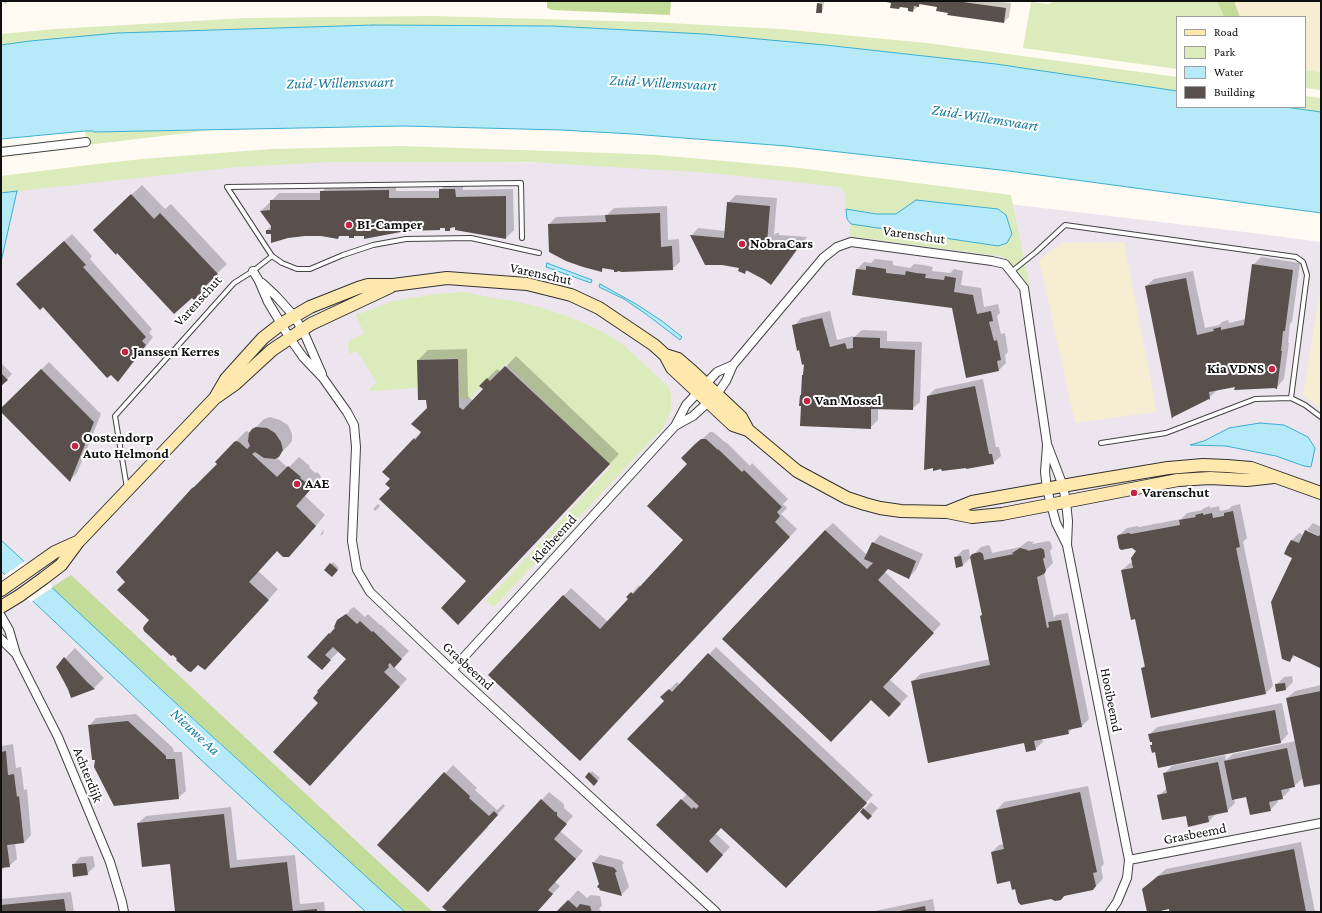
<!DOCTYPE html>
<style>
body{margin:0}
#map{position:relative;width:1322px;height:913px;overflow:hidden;background:#fffbf3;font-family:"Crimson Pro",serif}
canvas{display:block}
.frame{position:absolute;inset:0;border:2px solid #101010;pointer-events:none}
.legend{position:absolute;left:1176px;top:16px;width:130px;height:92px;box-sizing:border-box;background:#fff;border:1px solid #9f9f9f;margin:0;padding:5px 7px;list-style:none;font-size:12px;color:#101010}
.legend li{display:flex;align-items:center;gap:8px;height:20px}
.legend b{width:20px;border:1px solid #9f9f9f}
</style>
<div id="map">
<canvas width="1322" height="913"></canvas>
<div class="frame"></div>
<ul class="legend">
<li><b style="height:5px;background:#ffe8ae"></b>Road</li>
<li><b style="height:11px;background:#dcebbb"></b>Park</li>
<li><b style="height:11px;background:#b6eaf8"></b>Water</li>
<li><b style="height:11px;background:#594f4c"></b>Building</li>
</ul>
</div>
<script>
const g = document.querySelector('canvas').getContext('2d');
g.lineJoin = 'round';
function fillPath(path, color) {
  g.fillStyle = color;
  g.fill(path, 'evenodd');
}
function shape(rows) {
  const path = new Path2D();
  for (const r of rows) {
    path.moveTo(r[0], r[1]);
    for (let i = 2; i < r.length; i += 2) path.lineTo(r[i], r[i + 1]);
  }
  return path;
}
function stroke(path, color, width, dash) {
  g.strokeStyle = color;
  g.lineWidth = width;
  g.lineCap = dash ? 'butt' : 'round';
  g.setLineDash(dash || []);
  g.stroke(path);
}
function drawText(font, color, halo, rows, align = 'center') {
  g.font = font + ' "Crimson Pro",serif';
  g.lineWidth = 4;
  g.setLineDash([]);
  g.textBaseline = 'middle';
  g.strokeStyle = halo;
  g.fillStyle = color;
  for (const [text, x, y, turn = 0] of rows) {
    g.save();
    g.translate(x, y);
    g.rotate((+turn || 0) * Math.PI / 180);
    g.textAlign = isNaN(turn) ? turn : align;
    if (halo) g.strokeText(text, 0, 0);
    g.fillText(text, 0, 0);
    g.restore();
  }
}
fillPath(shape([
 [329,159,681,165,1253,233,1321,242,1321,912,1,912,1,186]
]), '#ece5ee');
fillPath(shape([
 [1234,1,1321,1,1321,72,1305,70,1305,17,1240,17],
 [1124,242,1157,412,1075,423,1039,260,1062,243],
 [1321,284,1321,408,1303,396]
]), '#f6edd2');
fillPath(shape([
 [1055,1,1217,1,1224,17,1177,17,1177,69,1023,48,1031,2,1048,4],
 [432,16,650,22,781,29,927,43,1177,77,1177,91,996,64,825,45,71,37,1,45,1,34,55,29,246,18],
 [1305,70,1321,72,1321,90,1305,88],
 [1305,96,1321,98,1321,112,1285,107,1305,107],
 [212,130,87,145,85,131,94,131,94,132],
 [401,146,609,153,658,155,800,168,1011,195,1030,287,1008,261,1000,256,849,236,851,224,998,246,916,200,896,214,876,214,852,211,846,209,845,193,840,187,711,173,528,162,331,162,237,167,1,193,1,176,97,164,142,159,271,149],
 [465,292,493,298,514,301,539,307,570,317,601,331,621,343,668,386,671,393,671,411,662,429,494,607,486,601,611,466,506,364,469,399,460,399,458,358,417,360,417,388,370,391,370,388,377,383,357,351,350,354,348,348,348,343,352,339,364,334,356,315,393,301,436,294]
]), '#dcebbb');
fillPath(shape([
 [547,1,671,1,670,15,552,10,547,8],
 [1217,1,1234,1,1240,17,1224,17],
 [71,575,396,878,433,912,405,912,51,588]
]), '#c3dc9a');
const water = shape([
 [373,25,552,26,704,34,825,45,996,64,1177,91,1177,107,1285,107,1321,112,1321,213,1009,171,786,146,632,134,561,130,403,126,94,132,93,131,85,131,1,139,1,45,30,41,117,33,373,25],
 [17,191,1,262,1,193,17,191],
 [916,200,998,209,1006,215,1012,234,1007,243,998,246,851,224,847,219,846,209,876,214,896,214,916,200],
 [547,263,592,280,591,283,546,267,547,263],
 [600,284,636,304,662,321,682,337,680,340,646,314,624,299,599,287,600,284],
 [1260,423,1284,425,1308,437,1315,448,1311,467,1304,466,1276,456,1226,446,1190,445,1204,441,1229,428,1260,423],
 [1,540,167,695,405,912,366,912,199,758,1,571,1,540]
]);
fillPath(water, '#b6eaf8');
stroke(water, '#3bafd1', 1);
fillPath(shape([
 [25,561,53,587,31,602,3,576]
]), '#fffbf3');
fillPath(shape([
 [2,1,9,1,5,4],
 [883,1,993,1,1011,3,1009,17,1004,22,949,12,938,6,921,4,913,11,909,7,892,2],
 [820,2,824,2,823,10,821,12,818,4],
 [447,182,463,182,463,190,513,189,514,230,506,238,456,229,456,226,453,226,450,230,446,227,442,227,439,229,406,230,355,235,353,237,350,235,341,235,338,238,313,235,272,233,267,230,272,225,261,211,269,203,271,203,271,201,279,193,321,193,329,184,396,183,396,191,440,191],
 [142,185,165,209,171,204,227,264,210,280,211,282,194,298,104,220],
 [736,195,777,198,774,235,777,233,779,233,779,235,807,237,778,276,770,283,748,270,745,273,740,267,691,236,698,228,726,231,728,203],
 [667,206,668,240,679,239,680,262,672,269,615,269,604,268,601,271,549,224,556,217,607,215,614,208],
 [72,234,92,256,90,259,152,329,149,333,153,337,125,373,118,381,25,276],
 [1261,257,1300,263,1292,322,1290,324,1288,343,1289,343,1284,379,1277,387,1236,386,1218,389,1210,397,1146,286,1154,279,1193,271,1205,328,1219,325,1222,322,1228,320,1229,323,1246,319,1253,265],
 [875,259,893,261,893,265,910,268,914,264,924,265,933,267,932,271,950,273,954,269,963,271,961,285,981,288,984,307,998,304,1000,313,997,316,1001,334,1005,333,1008,352,1005,355,1006,363,999,370,952,307,857,269,864,262,871,263],
 [830,311,837,340,853,336,853,338,862,330,887,331,887,341,922,342,920,402,912,409,878,408,878,420,870,428,802,394,805,363,794,326,801,318],
 [467,349,468,396,473,401,484,389,487,379,497,369,501,372,516,356,619,454,468,614,467,581,391,488,391,479,414,439,421,432,428,408,418,360,428,350],
 [49,362,101,414,77,473,70,480,1,411,1,409],
 [1,363,12,374,1,385],
 [983,379,996,447,999,447,1001,456,993,463,928,396,935,389],
 [270,417,280,420,288,425,292,434,292,441,289,445,276,457,288,468,299,457,310,466,309,467,315,473,317,472,320,475,321,477,320,479,305,496,325,515,299,545,277,551,258,571,278,589,215,659,198,663,179,659,151,620,126,582,234,443,245,432,247,431,250,433,264,419],
 [710,432,713,432,726,443,726,442,750,466,752,463,788,499,783,504,787,508,781,514,797,529,587,752,490,675,571,588,608,622,629,599,632,593,639,585,641,587,685,540,689,464,695,445],
 [378,504,380,506,375,511,373,509],
 [1240,504,1247,538,1243,542,1273,686,1265,694,1142,668,1145,665,1136,618,1122,570,1130,563,1133,562,1138,550,1119,535,1127,528,1137,526,1139,527,1181,519,1187,513,1202,510,1204,508,1210,506,1210,508,1219,506,1220,511,1229,509,1232,506],
 [833,523,867,555,873,543,880,535,923,554,916,570,909,577,888,568,885,572,941,624,889,679,908,696,889,715,825,530],
 [1313,523,1321,527,1321,537,1307,530,1307,533,1321,539,1321,665,1296,655,1289,661,1293,557,1292,540,1299,533,1304,535,1306,531],
 [323,530,324,530,323,534,320,536],
 [1028,541,1034,542,1032,544,1049,541,1051,543,1052,548,1050,551,1053,563,1044,572,1054,618,1056,615,1068,613,1089,719,1082,726,1073,728,1068,733,1042,739,1043,742,1035,749,1025,742,913,681,920,674,990,659,973,555,981,547,988,545,990,546,992,553,1020,547],
 [969,549,970,558,963,565,955,558,963,550],
 [333,562,339,568,332,575,326,570],
 [354,607,365,617,368,614,380,625,381,625,409,651,394,667,407,679,317,777,320,703,348,659,339,651,329,661,309,656,335,627,338,621,350,611,349,610],
 [716,647,873,795,793,880,722,826,715,833,730,847,706,872,658,825,687,794,665,701,662,697,677,682,680,685],
 [75,648,104,678,94,688,71,696,57,667],
 [1292,676,1293,682,1286,689,1276,685,1284,677],
 [1321,685,1321,783,1303,778,1294,786,1289,787,1290,790,1282,798,1277,799,1278,802,1270,810,1247,796,1234,799,1235,803,1227,811,1216,814,1208,822,1187,815,1158,796,1167,788,1164,774,1172,766,1225,755,1226,760,1233,754,1296,741,1287,698,1295,691],
 [1282,703,1288,734,1281,742,1153,744,1149,735,1157,727],
 [136,714,173,748,174,752,182,752,186,791,178,798,96,759,89,726,96,718],
 [13,744,16,768,21,767,24,790,27,789,31,835,24,843,15,843,17,859,9,866,5,867,1,870,1,746],
 [453,765,477,788,475,790,497,810,503,804,505,806,487,826,488,827,428,891,378,845],
 [592,771,600,778,594,784,587,777],
 [1088,786,1104,864,1101,867,1103,878,1101,881,1093,889,1066,895,1061,899,1016,888,992,852,999,845,1003,844,997,810,1004,802],
 [549,792,564,804,564,808,573,816,560,831,583,851,555,882,560,886,536,912,449,912,443,907],
 [871,802,878,808,868,819,861,812],
 [231,807,237,860,295,855,300,904,324,902,325,912,176,912,171,863,138,823,146,816],
 [1301,842,1315,912,1170,912,1169,908,1148,912,1143,889,1166,869],
 [600,855,621,860,624,863,622,865,629,887,622,894,601,890,593,863],
 [93,856,95,866,87,874,73,865,80,857],
 [578,890,587,898,591,895,600,896,602,905,599,909,602,912,558,912],
 [71,892,74,912,1,912,1,899],
 [933,899,935,912,870,912]
]), '#0003');
fillPath(shape([
 [882,1,956,1,1006,8,1004,23,947,15,948,13,936,11,937,7,919,4,919,7,914,6,913,12,908,11,908,8,900,7,899,9,890,8,891,3],
 [817,3,822,4,822,13,816,13],
 [439,189,455,189,456,197,506,196,506,239,455,230,455,227,450,228,450,231,445,231,445,228,440,228,440,230,406,231,364,239,364,236,354,236,354,238,349,238,349,236,339,236,338,239,321,236,305,236,288,238,271,243,271,234,266,234,266,230,271,230,271,226,260,211,270,210,270,200,320,200,320,191,389,190,389,198,439,198],
 [131,194,154,219,160,213,218,274,200,291,202,293,194,300,192,298,174,314,117,253,116,255,93,230],
 [727,202,770,206,767,242,769,242,769,240,772,241,772,242,801,244,771,285,763,279,746,270,745,274,738,271,739,268,722,265,705,265,690,235,724,238],
 [660,213,661,247,672,246,673,270,622,272,618,271,617,272,614,272,614,270,602,268,602,272,583,267,566,261,549,252,548,224,606,222,605,215],
 [64,241,86,265,83,267,146,337,142,341,146,345,118,382,111,375,107,378,51,316,43,307,40,310,16,284],
 [1252,264,1293,270,1285,331,1283,331,1281,351,1282,351,1277,389,1275,389,1276,388,1234,390,1235,387,1209,392,1210,399,1209,400,1209,399,1173,417,1172,419,1145,286,1186,278,1197,335,1214,331,1213,329,1221,327,1221,330,1244,325],
 [866,266,886,269,886,273,905,275,906,271,916,273,926,274,925,278,944,280,945,276,956,278,954,292,973,295,977,314,991,311,993,321,989,322,994,341,997,340,1001,360,997,361,999,371,966,378,952,308,852,295,856,269,866,270],
 [822,318,830,347,845,343,847,349,853,348,853,337,880,338,880,348,915,350,913,410,871,409,871,429,800,426,801,406,799,406,800,395,801,395,802,375,803,375,804,364,802,365,799,350,797,351,792,325],
 [458,359,459,407,463,410,483,389,479,386,487,378,490,381,505,366,610,464,458,625,441,608,466,581,379,499,390,488,385,484,390,479,382,472,414,438,415,440,420,434,421,432,411,424,427,408,426,400,418,400,417,360],
 [41,369,94,422,70,482,1,412,1,408],
 [1,373,8,380,1,386],
 [975,386,989,454,992,454,994,464,966,469,966,468,942,471,941,469,933,471,933,468,924,470,927,396],
 [256,427,267,428,275,433,281,442,283,450,279,457,275,459,264,458,255,452,252,454,277,477,288,466,301,477,300,478,305,482,306,481,312,487,310,490,296,506,316,526,289,557,283,557,277,551,249,582,269,600,205,670,198,665,191,672,188,671,176,660,177,659,173,655,171,656,144,631,143,628,144,626,149,620,117,590,125,582,116,572,192,488,194,487,217,464,215,462,234,442,236,441,239,442,247,449,250,446,248,441,249,433,252,429],
 [701,439,706,439,718,450,718,449,742,472,744,470,782,507,777,512,780,516,775,522,790,537,580,761,488,675,563,595,600,629,628,599,626,597,631,592,633,594,683,540,647,506,687,464,681,458,695,444],
 [1233,511,1240,547,1236,548,1266,694,1151,718,1141,668,1145,667,1135,619,1131,620,1121,570,1133,568,1131,558,1136,551,1132,548,1121,550,1119,548,1117,537,1118,535,1129,533,1131,534,1180,525,1179,520,1196,517,1195,515,1203,513,1203,515,1212,513,1213,518,1224,516,1224,513],
 [825,530,867,569,873,563,864,559,872,542,916,561,909,579,888,569,878,580,934,633,883,687,901,704,889,717,871,700,831,742,722,639],
 [1305,530,1318,536,1321,535,1321,666,1320,668,1293,655,1290,662,1282,659,1271,602,1292,558,1284,554,1287,547,1291,540,1299,543],
 [1020,548,1028,550,1027,551,1041,548,1044,550,1045,557,1043,559,1046,571,1044,574,1037,577,1047,628,1049,627,1048,622,1061,620,1082,727,1068,730,1069,734,1034,741,1036,750,1026,752,1024,743,928,763,911,681,990,665,980,616,982,615,970,557,972,554,980,552,983,554,984,560,1014,554,1012,553],
 [961,556,963,566,956,568,954,557],
 [330,563,338,570,332,577,324,570],
 [346,614,357,624,360,621,372,632,373,631,402,659,394,668,390,663,388,665,389,667,384,672,400,687,310,786,273,752,318,703,313,698,318,692,317,691,346,659,333,647,325,655,331,660,322,670,307,657,329,633,330,634,335,628,334,627,337,620],
 [708,653,867,803,786,888,721,828,709,841,723,855,707,873,656,825,681,799,692,809,694,807,696,809,699,806,627,739,664,701,660,697,669,689,672,692],
 [64,657,87,682,95,689,71,698,68,689,56,667],
 [1285,683,1286,690,1276,692,1275,684],
 [1321,691,1321,784,1304,787,1286,698],
 [1275,710,1281,743,1158,768,1155,752,1152,753,1150,745,1152,745,1152,742,1150,742,1148,734],
 [128,721,166,756,166,759,175,759,179,799,114,806,94,767,95,760,92,760,88,725],
 [1287,748,1295,787,1281,790,1283,799,1269,802,1271,811,1250,815,1246,797,1232,800,1224,761],
 [6,751,8,775,14,774,17,797,19,796,24,843,7,845,10,867,1,868,1,752],
 [1218,762,1228,812,1208,816,1209,822,1188,827,1186,816,1162,820,1157,795,1167,793,1163,773],
 [444,772,470,796,469,798,489,816,494,811,498,815,428,892,377,845],
 [589,772,598,781,594,786,585,777],
 [1080,792,1097,872,1093,873,1096,886,1093,890,1064,896,1061,900,1055,901,1051,899,1021,905,1018,902,1015,889,1012,890,1010,881,997,884,991,852,1004,849,996,810],
 [541,799,555,812,557,812,557,816,567,824,554,839,576,859,548,890,553,894,537,912,448,912,442,907],
 [863,808,872,816,868,820,860,812],
 [224,814,230,868,287,862,293,912,175,912,170,864,142,867,137,823],
 [1294,849,1306,912,1169,912,1169,909,1156,912,1147,912,1142,889,1158,876],
 [592,862,615,868,614,868,617,871,615,873,622,896,599,890,600,889,597,887,599,884],
 [86,863,88,875,73,877,72,864],
 [64,899,66,912,1,912,1,905],
 [568,900,577,908,580,904,590,906,592,912,556,912],
 [925,906,926,912,900,912,900,911],
 [317,909,317,912,293,912,293,911]
]), '#594f4c');
const lane = shape([
 [522,238,521,183,227,187,272,256,282,263,297,269,310,269,343,255,373,245,406,239,471,238,539,253],
 [1011,272,1036,252,1065,225,1296,257,1303,262,1307,275,1291,398],
 [1101,443,1166,433,1255,399,1291,398,1305,405,1321,417],
 [127,488,115,416,234,283,253,271,272,256]
]);
const street = shape([
 [1,152,86,142],
 [253,271,259,281,268,302,289,337,303,357,323,378,347,412,354,425,356,447,352,541,357,570,370,592,452,670,716,912],
 [262,283,276,296,294,316,304,333,322,374],
 [675,426,693,416,717,394,726,381,733,365,823,258,837,247,851,242,992,261,1005,264,1024,288,1047,444,1063,486,1066,502,1068,521,1067,545,1129,860],
 [1047,446,1045,472,1047,489,1056,523,1066,543],
 [1,616,9,630,16,654,58,737,110,862,122,902,124,912],
 [1,639,15,653],
 [452,670,675,426,686,405,717,372,733,365],
 [1110,912,1117,902,1127,878,1129,860,1321,823]
]);
const secondary = shape([
 [665,355,678,359,692,371,741,417,748,430,797,471,847,498,865,504,880,508,901,511,947,512,972,517,1002,514,1178,480,1210,478,1247,480,1274,477],
 [215,398,226,379,263,338,281,324,310,307,358,288,368,285,393,285,447,278,527,284,571,295,599,308,654,345,665,355,672,368,733,425,748,430],
 [947,512,972,502,1079,483,1168,468,1203,465,1227,466,1251,468,1321,493],
 [1,590,55,552,77,542],
 [1,607,19,596,44,578,61,565,78,542,215,398,235,384,272,350,311,324,390,287]
]);
stroke(lane, '#434343', 6);
stroke(street, '#434343', 10);
stroke(secondary, '#323232', 14);
stroke(lane, '#fff', 4);
stroke(street, '#fff', 8);
stroke(secondary, '#ffe8ae', 12);
for (const [x, y, r, color] of [
 [349,225,4,"#c52346"],
 [742,244,4,"#c52346"],
 [125,352,4,"#c52346"],
 [1272,369,4,"#c52346"],
 [807,401,4,"#c52346"],
 [75,446,4,"#c52346"],
 [297,484,4,"#c52346"],
 [1134,493,4,"#c52346"]
]) {
  const dot = new Path2D();
  dot.arc(x, y, r, 0, 2 * Math.PI);
  g.fillStyle = color;
  g.fill(dot);
  stroke(dot, '#fff', 1.5);
}
drawText('bold 14px', '#101010', '#fff', [
 ["BI-Camper",357,225],
 ["NobraCars",750,244],
 ["Janssen Kerres",133,352],
 ["Kia VDNS",1264,369,"right"],
 ["Van Mossel",815,401],
 ["Oostendorp",83,438],
 ["Auto Helmond",83,454],
 ["AAE",305,484],
 ["Varenschut",1142,493]
], 'left');
drawText('14px', '#101010', '#fff', [
 ["Varenschut",914,235,8],
 ["Varenschut",541,274,12],
 ["Varenschut",198,301,-48],
 ["Kleibeemd",554,539,-48],
 ["Grasbeemd",468,666,43],
 ["Hooibeemd",1111,700,79],
 ["Achterdijk",88,775,68],
 ["Grasbeemd",1195,834,-11]
]);
drawText('italic 15px', '#157a9f', '#fff', [
 ["Zuid-Willemsvaart",340,83,-1],
 ["Zuid-Willemsvaart",663,83,3],
 ["Zuid-Willemsvaart",985,118,9],
 ["Nieuwe Aa",195,732,43]
]);
</script>
